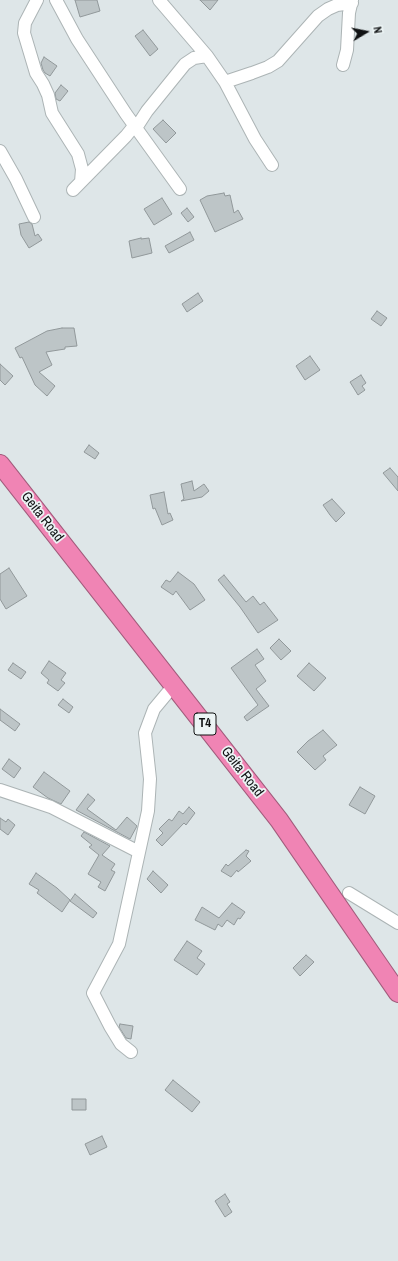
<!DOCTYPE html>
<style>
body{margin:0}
#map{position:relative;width:398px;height:1261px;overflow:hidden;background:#dee6e8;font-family:"Archivo Narrow",sans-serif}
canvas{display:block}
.north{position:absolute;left:346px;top:12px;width:40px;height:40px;-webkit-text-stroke:3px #ecf4f5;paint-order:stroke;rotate:80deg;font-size:11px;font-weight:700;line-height:16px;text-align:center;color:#101213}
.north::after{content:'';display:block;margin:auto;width:14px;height:18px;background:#101213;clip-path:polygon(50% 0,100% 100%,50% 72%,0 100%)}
</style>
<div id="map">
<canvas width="398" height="1261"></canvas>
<div class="north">N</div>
</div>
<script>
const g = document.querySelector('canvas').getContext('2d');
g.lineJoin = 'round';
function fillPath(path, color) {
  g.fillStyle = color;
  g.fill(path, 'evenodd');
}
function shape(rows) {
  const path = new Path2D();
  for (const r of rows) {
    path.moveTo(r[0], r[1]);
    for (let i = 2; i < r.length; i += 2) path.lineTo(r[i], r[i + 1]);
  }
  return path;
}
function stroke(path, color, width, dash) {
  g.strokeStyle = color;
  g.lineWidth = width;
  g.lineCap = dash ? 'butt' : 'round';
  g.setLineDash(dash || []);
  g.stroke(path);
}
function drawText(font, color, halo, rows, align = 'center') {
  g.font = font + ' "Archivo Narrow",sans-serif';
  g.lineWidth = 3.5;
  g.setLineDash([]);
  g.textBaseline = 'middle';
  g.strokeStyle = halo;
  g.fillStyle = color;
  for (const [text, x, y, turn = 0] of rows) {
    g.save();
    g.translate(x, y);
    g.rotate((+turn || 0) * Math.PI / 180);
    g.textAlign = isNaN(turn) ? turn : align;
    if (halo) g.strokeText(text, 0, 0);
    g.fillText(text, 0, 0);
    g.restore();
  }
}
const building = shape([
 [75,0,97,0,100,11,80,17,75,0],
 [200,0,218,0,210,10,200,0],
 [143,30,158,49,150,56,135,36,143,30],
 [44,57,57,66,50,76,45,73,43,70,41,63,44,57],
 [61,85,68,91,60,101,56,99,55,93,61,85],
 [163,120,176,133,166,143,153,129,163,120],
 [224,193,225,196,230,195,234,213,238,210,243,219,215,232,200,200,207,196,224,193],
 [162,198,172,214,154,225,144,209,162,198],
 [187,208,194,217,188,222,181,213,187,208],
 [29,222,32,224,35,236,38,234,42,240,29,248,21,235,19,224,29,222],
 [190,232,194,240,169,253,165,246,190,232],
 [141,238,141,239,149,238,152,253,132,258,129,241,141,238],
 [198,293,203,301,187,312,182,304,198,293],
 [377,311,387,318,381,326,371,319,377,311],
 [62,328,74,328,77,346,65,347,65,349,46,352,52,365,39,372,55,386,47,396,35,385,22,357,20,358,15,348,47,331,62,328],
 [310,356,320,370,305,380,296,366,310,356],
 [0,364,13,376,5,385,0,380,0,364],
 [361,375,366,383,362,386,365,390,358,395,350,382,361,375],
 [89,445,99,453,95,459,84,452,89,445],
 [390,468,398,477,398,491,383,473,390,468],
 [192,481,194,491,204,484,209,491,202,497,181,501,184,499,181,484,192,481],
 [164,492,168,514,170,513,173,520,162,525,155,508,153,509,150,495,164,492],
 [332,499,345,513,336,522,330,515,323,505,332,499],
 [9,568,27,596,6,609,0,599,0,574,9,568],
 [178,572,194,584,205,600,190,610,176,591,173,595,161,587,166,580,170,582,178,572],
 [224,575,246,602,253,596,260,605,264,602,278,620,258,633,240,607,218,580,224,575],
 [279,639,291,651,281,660,270,648,279,639],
 [257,649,264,659,255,665,266,681,256,689,269,706,247,721,244,717,258,705,231,668,257,649],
 [49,661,66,673,61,680,65,683,58,691,47,683,49,680,41,673,49,661],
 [13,663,26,672,21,679,8,670,13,663],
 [309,663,326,678,314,691,297,676,309,663],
 [63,699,73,707,69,713,58,705,63,699],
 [0,709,20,724,15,731,0,720,0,709],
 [323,730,337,745,323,756,326,760,315,770,297,752,308,741,323,730],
 [9,759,21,768,14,778,2,769,9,759],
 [44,772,70,791,61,804,48,798,33,787,44,772],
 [360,787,375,796,365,814,349,805,360,787],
 [88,794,95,800,87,809,116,830,127,817,137,826,130,839,76,810,88,794],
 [189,807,195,813,186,825,184,823,162,846,156,840,163,833,159,829,169,819,172,821,179,811,183,814,189,807],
 [0,818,6,822,8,819,15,825,8,835,0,829,0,818],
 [84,832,110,846,102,855,115,864,111,870,115,872,105,891,98,887,101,882,88,874,99,855,89,847,92,845,81,836,84,832],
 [246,850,249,851,246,856,251,861,238,872,237,870,231,877,221,871,226,864,228,866,246,850],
 [153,871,168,885,161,893,147,879,153,871],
 [36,873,57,888,70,900,62,912,37,893,39,890,29,884,36,873],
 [75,894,97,913,93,918,70,901,75,894],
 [232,903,245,912,240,919,238,918,234,925,227,920,222,927,218,924,215,930,195,920,202,907,219,918,232,903],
 [187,941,202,951,197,958,205,964,197,975,174,960,187,941],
 [306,955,314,962,300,976,293,968,306,955],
 [120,1024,133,1026,131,1039,126,1038,119,1027,120,1024],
 [173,1080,200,1102,192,1112,165,1090,173,1080],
 [72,1099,86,1099,86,1110,72,1110,72,1099],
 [102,1136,107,1147,90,1155,85,1144,102,1136],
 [225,1194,230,1202,227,1204,232,1212,225,1217,215,1201,225,1194]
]);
fillPath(building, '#bdc5c7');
stroke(building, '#91989a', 1);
const minor = shape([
 [37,0,25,23,24,33,36,73,43,84,48,95,52,113,78,154,82,169,81,182],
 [56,0,77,39,126,114,180,189],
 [159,0,207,56,225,82,255,139,272,165],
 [343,65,347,50,349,13,352,0],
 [225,82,252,73,268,67,278,61,318,16,328,9,337,5,352,3],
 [136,128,147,111,185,64,194,58,207,56],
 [0,151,16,179,34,217],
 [73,190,126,136,134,126],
 [0,790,51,807,139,852],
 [349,893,398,923],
 [131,1052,121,1044,110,1026,93,993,119,944,148,811,150,779,145,733,154,709,174,685]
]);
const highway = shape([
 [0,464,279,820,398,993]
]);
stroke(minor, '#acb4b5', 14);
stroke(highway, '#a25c7c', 20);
stroke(minor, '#fff', 12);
stroke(highway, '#f084b4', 18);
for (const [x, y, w] of [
 [205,724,22]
]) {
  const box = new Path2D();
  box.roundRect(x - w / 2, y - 11, w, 22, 3);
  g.fillStyle = '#ecf4f5';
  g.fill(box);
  stroke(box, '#101213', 1);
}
drawText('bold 13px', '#101213', null, [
 ["T4",205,724]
]);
drawText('14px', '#101213', '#ecf4f5', [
 ["Geita Road",42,517,52],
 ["Geita Road",242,772,52]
]);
</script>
